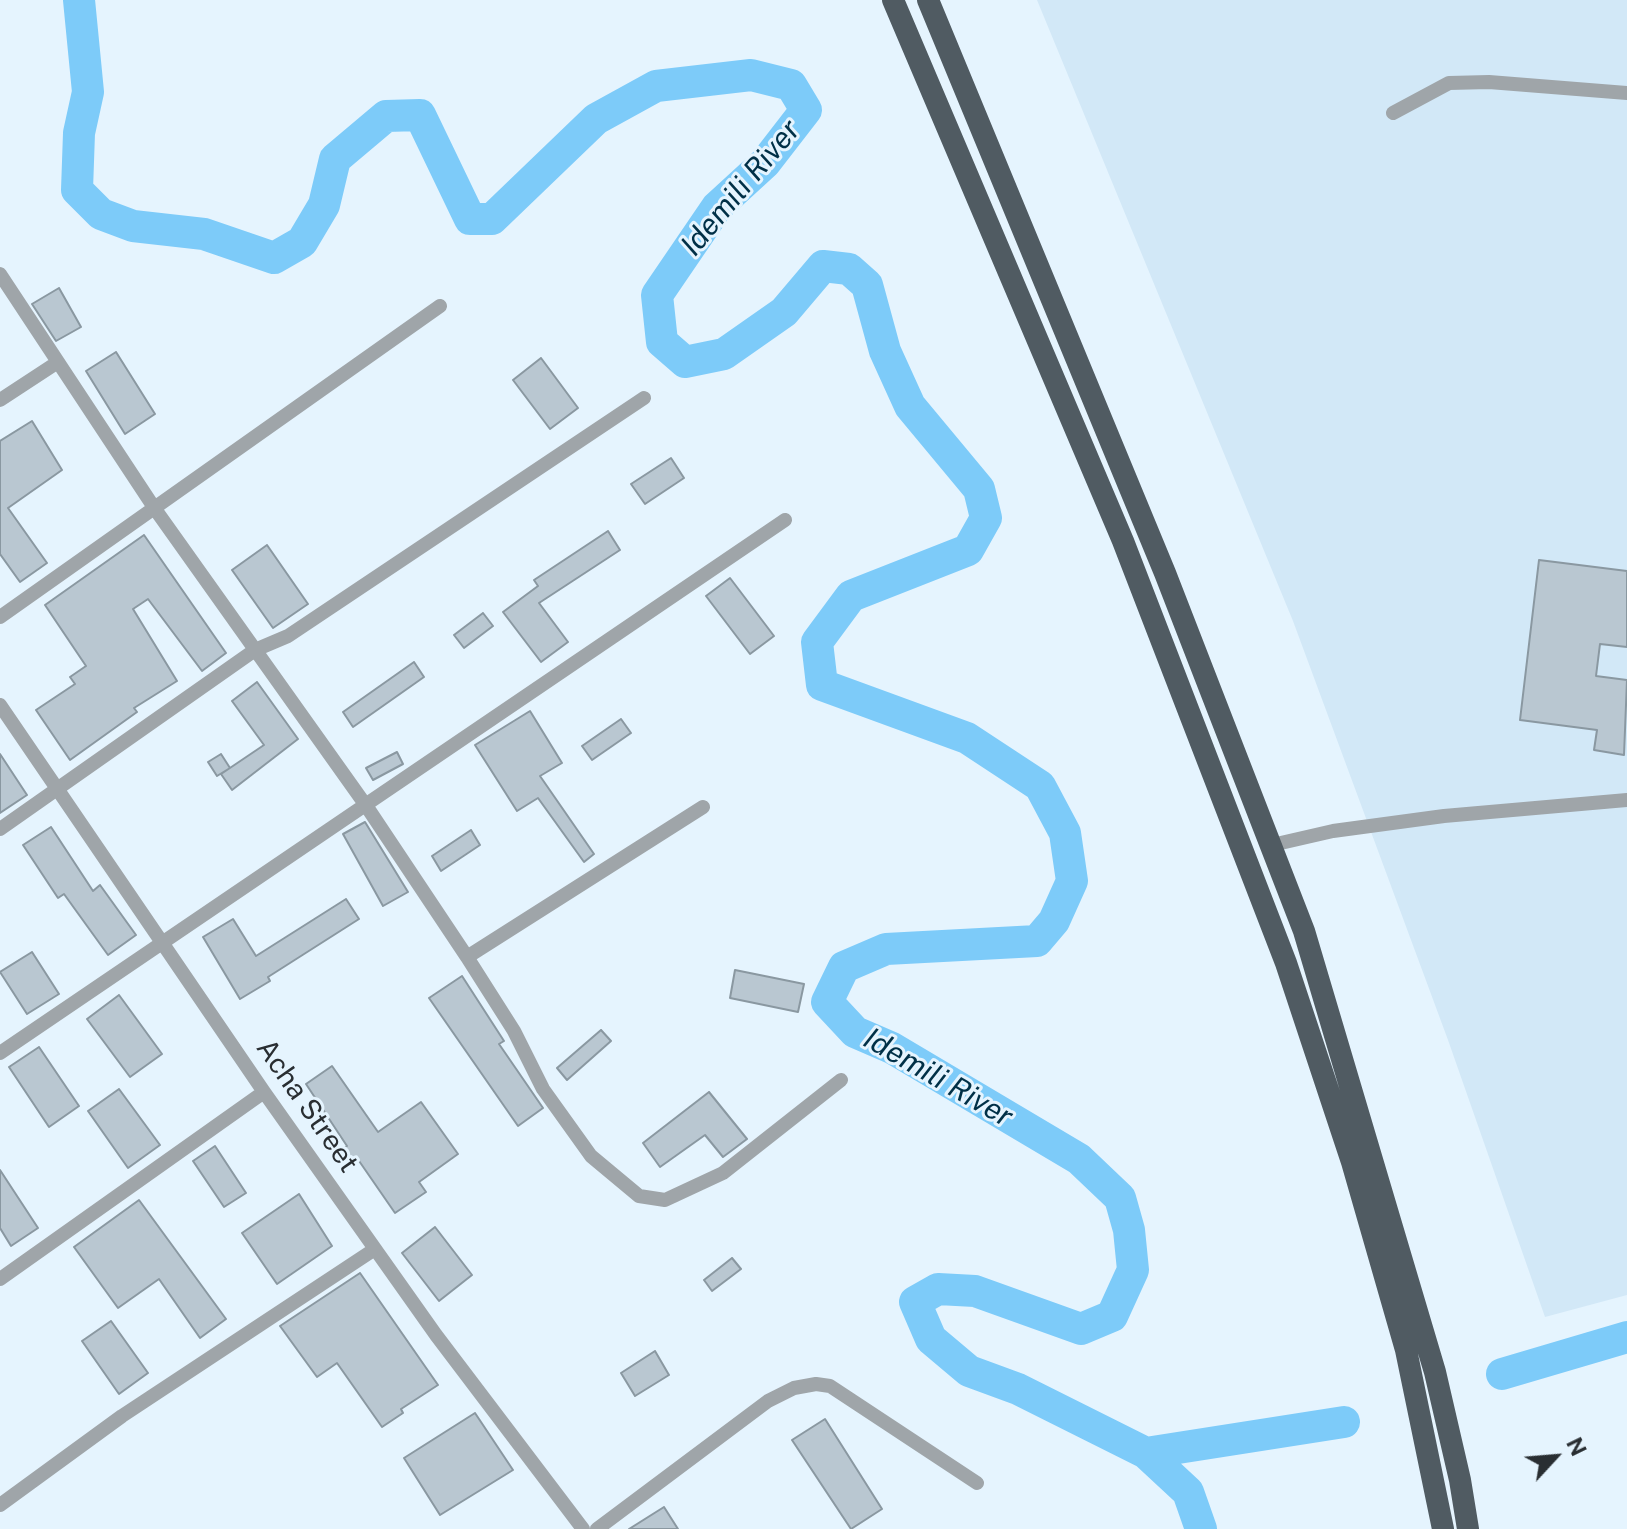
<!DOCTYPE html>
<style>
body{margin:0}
#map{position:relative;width:1627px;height:1529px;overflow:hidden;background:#e5f4fe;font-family:"Public Sans",sans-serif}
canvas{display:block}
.north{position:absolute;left:1515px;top:1417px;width:80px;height:80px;-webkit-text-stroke:6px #e5f4fe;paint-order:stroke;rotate:64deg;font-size:22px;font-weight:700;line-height:32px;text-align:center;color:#292e32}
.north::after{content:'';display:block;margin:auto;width:28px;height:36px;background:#292e32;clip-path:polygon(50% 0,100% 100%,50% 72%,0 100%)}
</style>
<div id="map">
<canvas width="1627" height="1529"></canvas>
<div class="north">N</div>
</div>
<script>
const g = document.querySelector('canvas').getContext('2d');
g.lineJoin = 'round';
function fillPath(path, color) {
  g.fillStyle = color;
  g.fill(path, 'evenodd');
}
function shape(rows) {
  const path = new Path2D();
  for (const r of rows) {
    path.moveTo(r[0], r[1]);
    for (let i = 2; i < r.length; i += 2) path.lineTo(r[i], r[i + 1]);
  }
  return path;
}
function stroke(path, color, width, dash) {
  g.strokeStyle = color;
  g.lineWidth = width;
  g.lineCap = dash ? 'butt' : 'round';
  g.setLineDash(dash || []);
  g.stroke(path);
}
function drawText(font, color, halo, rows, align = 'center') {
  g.font = font + ' "Public Sans",sans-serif';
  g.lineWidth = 6;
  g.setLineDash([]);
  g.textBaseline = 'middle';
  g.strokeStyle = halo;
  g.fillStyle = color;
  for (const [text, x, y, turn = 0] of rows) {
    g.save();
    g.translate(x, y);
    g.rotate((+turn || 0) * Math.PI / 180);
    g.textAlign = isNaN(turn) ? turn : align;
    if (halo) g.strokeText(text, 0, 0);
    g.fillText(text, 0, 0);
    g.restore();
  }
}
fillPath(shape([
 [1037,0,1627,0,1627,1295,1545,1317,1448,1040,1293,621]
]), '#d2e8f7');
stroke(shape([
 [79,0,88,92,79,133,77,190,101,214,133,226,204,234,274,258,302,242,324,205,335,159,386,116,420,115,470,219,492,219,596,119,656,86,751,75,791,85,806,110,765,163,717,207,657,295,662,342,685,362,724,354,784,312,823,266,849,269,867,285,885,351,910,406,979,489,986,518,968,550,851,596,817,642,822,685,967,738,1040,786,1065,833,1072,881,1054,921,1037,941,886,949,844,967,827,1002,855,1032,892,1048,1079,1159,1120,1198,1129,1230,1133,1270,1112,1316,1081,1329,975,1291,938,1289,915,1302,931,1339,969,1371,1018,1389,1146,1453,1188,1492,1201,1529],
 [1502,1374,1627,1337],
 [1146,1453,1344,1422]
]), '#7dcbf9', 32);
const building = shape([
 [59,288,81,327,56,341,32,304,59,288],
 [116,352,155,414,125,434,86,371,116,352],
 [541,358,578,408,550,429,513,380,541,358],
 [32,421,62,470,8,508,47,563,20,582,0,554,0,441,32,421],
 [671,458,684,478,645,504,631,484,671,458],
 [608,531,620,550,539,603,568,642,541,662,503,612,538,586,534,580,608,531],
 [144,535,226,653,202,671,148,599,133,609,177,681,134,708,137,712,70,760,36,710,75,684,70,677,86,666,45,605,144,535],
 [267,545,308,604,273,628,232,570,267,545],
 [1539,560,1627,571,1627,647,1600,644,1596,676,1627,680,1624,755,1594,750,1597,730,1520,720,1539,560],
 [730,578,774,636,750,654,706,596,730,578],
 [483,613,493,626,464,648,454,635,483,613],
 [414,662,424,677,353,727,343,712,414,662],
 [257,682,298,739,232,790,221,774,264,745,232,701,257,682],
 [530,711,562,763,540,776,594,854,584,862,538,798,517,811,475,745,530,711],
 [621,719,631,733,592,760,582,746,621,719],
 [397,752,403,764,373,780,366,768,397,752],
 [0,754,27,795,0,813,0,754],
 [221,754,230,768,217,776,208,762,221,754],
 [365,822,408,892,383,906,343,834,365,822],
 [51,827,93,891,100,885,136,935,108,955,64,894,58,898,23,845,51,827],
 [471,830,480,845,441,871,432,856,471,830],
 [346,899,359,919,268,977,270,981,240,999,203,937,233,919,256,956,346,899],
 [32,952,59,994,27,1014,0,972,32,952],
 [735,970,804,984,798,1012,730,998,735,970],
 [462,976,504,1041,499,1044,543,1108,518,1126,429,998,462,976],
 [119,995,162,1054,130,1077,87,1019,119,995],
 [601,1030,611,1041,567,1080,557,1068,601,1030],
 [39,1047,79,1106,49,1127,9,1067,39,1047],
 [332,1066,378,1132,421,1102,458,1154,419,1182,426,1192,395,1213,357,1158,345,1167,335,1154,347,1146,306,1084,332,1066],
 [119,1089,160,1145,128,1168,88,1111,119,1089],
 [709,1092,747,1139,723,1157,705,1135,660,1167,643,1143,709,1092],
 [215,1146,246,1193,224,1207,193,1161,215,1146],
 [0,1170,38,1228,11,1246,0,1228,0,1170],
 [299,1194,332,1246,277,1284,242,1233,299,1194],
 [139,1200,226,1319,200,1338,159,1279,118,1308,74,1247,139,1200],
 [435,1227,472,1275,439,1301,402,1253,435,1227],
 [732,1258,741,1269,712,1291,704,1280,732,1258],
 [360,1273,438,1385,401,1409,403,1413,382,1427,337,1363,317,1377,280,1326,360,1273],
 [111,1321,148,1373,119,1394,82,1341,111,1321],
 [655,1351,669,1375,635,1396,621,1373,655,1351],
 [475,1413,513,1470,440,1515,404,1458,475,1413],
 [825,1419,882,1509,851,1529,792,1440,825,1419],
 [664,1507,678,1529,629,1529,664,1507]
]);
fillPath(building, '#b9c7d1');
stroke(building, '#8a98a1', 2);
stroke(shape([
 [1393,113,1449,83,1489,82,1627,93],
 [0,274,155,509,367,807,467,957,514,1031,543,1089,591,1156,639,1196,665,1200,723,1173,841,1080],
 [0,400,58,362],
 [0,617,440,306],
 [0,705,264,1092,436,1335,583,1529],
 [0,829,255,650,288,636,644,398],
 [1272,845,1333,831,1444,816,1627,800],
 [467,957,703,807],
 [0,1053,785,520],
 [0,1279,264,1092],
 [0,1505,122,1416,375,1249],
 [597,1529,768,1401,794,1388,816,1384,830,1386,977,1483]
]), '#9fa5a9', 14);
stroke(shape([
 [893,0,1123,541,1286,963,1352,1162,1406,1350,1443,1529],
 [928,0,1165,573,1304,931,1435,1372,1460,1480,1468,1529]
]), '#505b62', 22);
drawText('28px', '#292e32', '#e5f4fe', [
 ["Acha Street",307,1106,55]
]);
drawText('italic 30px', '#003047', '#e5f4fe', [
 ["Idemili River",741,188,-50],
 ["Idemili River",938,1078,30]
]);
</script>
